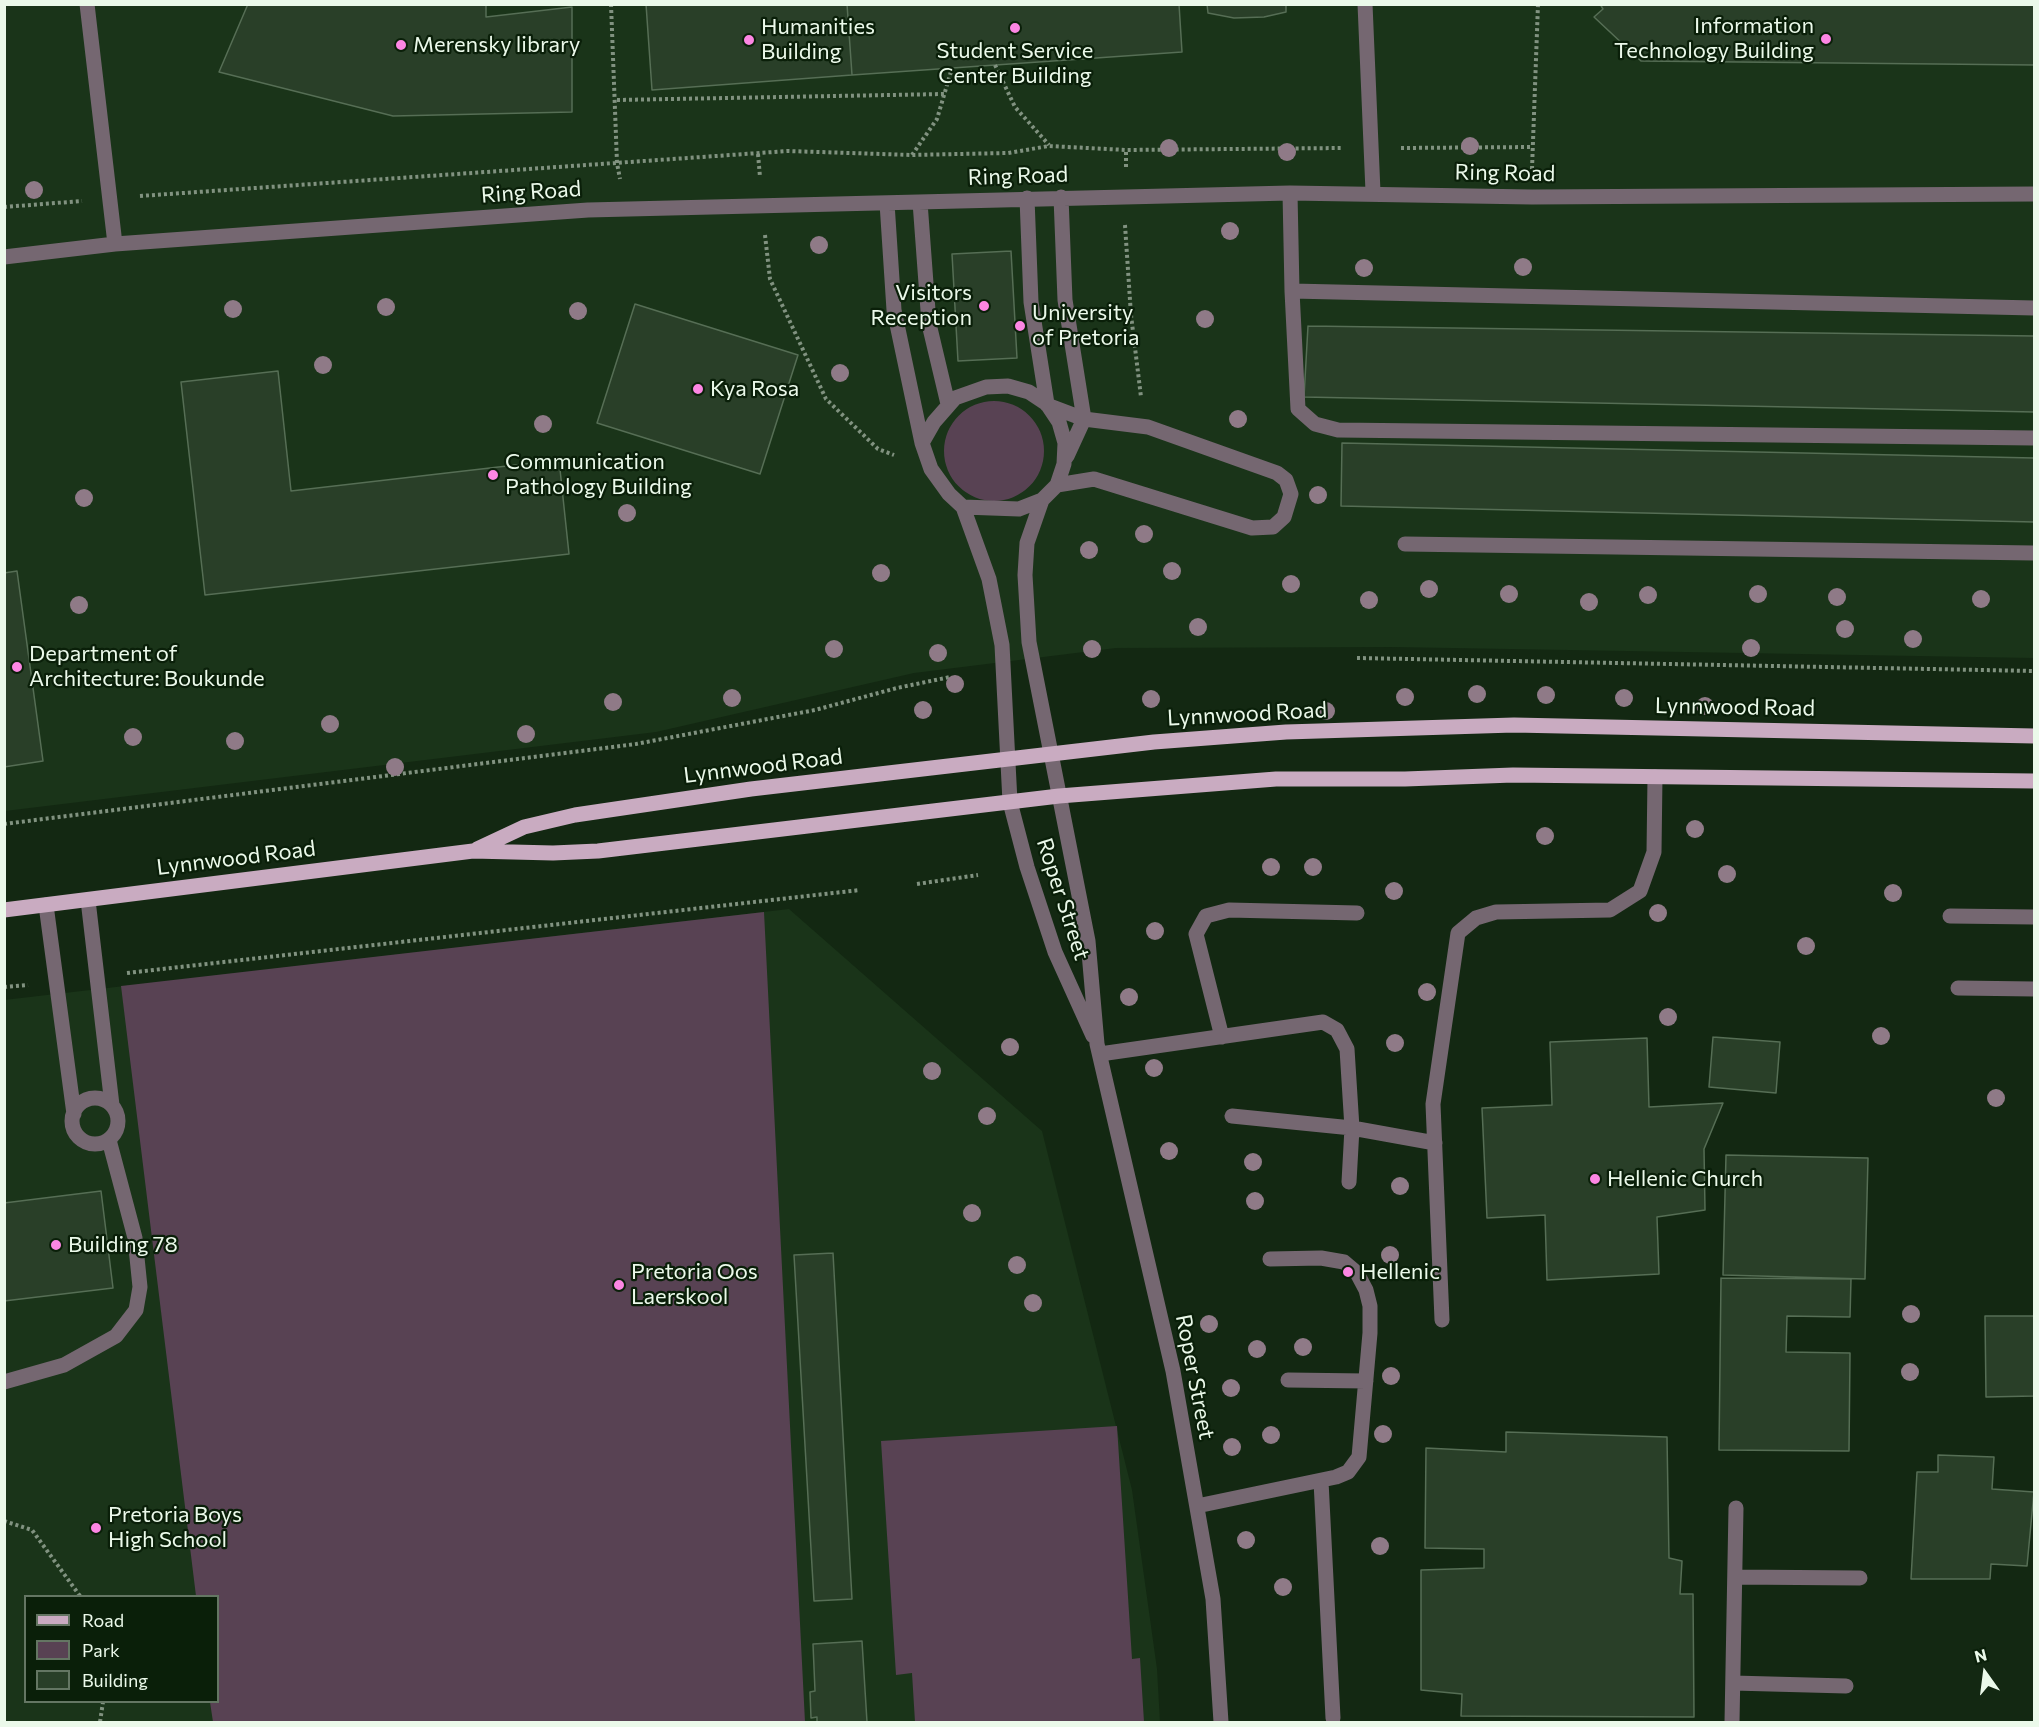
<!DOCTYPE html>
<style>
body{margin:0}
#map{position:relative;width:2039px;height:1727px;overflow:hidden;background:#132812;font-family:Commissioner,sans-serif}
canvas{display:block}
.frame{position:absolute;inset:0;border:6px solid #ebf9ea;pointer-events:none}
.legend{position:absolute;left:24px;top:1595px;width:195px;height:108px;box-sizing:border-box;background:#0a1f09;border:2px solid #647663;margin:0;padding:8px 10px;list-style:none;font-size:18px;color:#ebf9ea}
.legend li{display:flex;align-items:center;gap:12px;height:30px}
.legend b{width:30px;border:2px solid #647663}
.north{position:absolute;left:1955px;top:1643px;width:60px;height:60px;-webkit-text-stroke:4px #0a1f09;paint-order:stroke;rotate:346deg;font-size:16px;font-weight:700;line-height:24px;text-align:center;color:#ebf9ea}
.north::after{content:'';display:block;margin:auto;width:21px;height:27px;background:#ebf9ea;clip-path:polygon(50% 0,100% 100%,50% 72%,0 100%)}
</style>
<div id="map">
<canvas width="2039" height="1727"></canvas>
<div class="frame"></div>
<ul class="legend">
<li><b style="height:8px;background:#c9abc1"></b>Road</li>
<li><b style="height:16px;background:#584253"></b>Park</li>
<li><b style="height:16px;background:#293f28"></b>Building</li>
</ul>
<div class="north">N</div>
</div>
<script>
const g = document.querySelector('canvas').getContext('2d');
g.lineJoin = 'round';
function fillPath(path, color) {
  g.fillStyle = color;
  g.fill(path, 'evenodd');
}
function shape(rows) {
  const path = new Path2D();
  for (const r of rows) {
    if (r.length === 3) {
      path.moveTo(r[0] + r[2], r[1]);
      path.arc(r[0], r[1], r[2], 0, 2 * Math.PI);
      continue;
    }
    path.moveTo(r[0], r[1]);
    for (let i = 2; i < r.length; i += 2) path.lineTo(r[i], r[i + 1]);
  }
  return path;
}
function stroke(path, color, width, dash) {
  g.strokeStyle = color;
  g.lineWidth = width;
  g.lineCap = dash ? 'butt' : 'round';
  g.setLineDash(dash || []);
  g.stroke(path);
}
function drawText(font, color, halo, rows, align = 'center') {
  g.font = font + ' Commissioner,sans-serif';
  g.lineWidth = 4.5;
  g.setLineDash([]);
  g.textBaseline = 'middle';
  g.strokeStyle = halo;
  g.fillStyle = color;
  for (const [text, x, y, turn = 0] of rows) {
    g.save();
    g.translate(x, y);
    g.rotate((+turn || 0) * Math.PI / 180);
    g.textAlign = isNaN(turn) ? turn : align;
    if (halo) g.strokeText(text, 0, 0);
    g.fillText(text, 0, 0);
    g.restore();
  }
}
fillPath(shape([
 [4,5,2034,5,2034,658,1393,647,1116,648,914,673,656,732,5,811],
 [789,909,1042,1131,1132,1490,1157,1669,1160,1722,5,1722,4,1000],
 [26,1596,218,1596,218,1702,26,1702]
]), '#1a3419');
fillPath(shape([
 [994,451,50],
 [764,912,805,1722,213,1722,210,1702,218,1702,218,1596,196,1596,121,986],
 [1117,1426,1132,1659,1140,1658,1144,1722,915,1722,912,1673,896,1675,881,1441]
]), '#584253');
const building = shape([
 [248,4,486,4,486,17,572,7,572,112,393,116,219,72,248,4],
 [646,4,847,4,852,75,652,90,646,4],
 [847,4,1179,4,1182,52,852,75,847,4],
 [1207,4,1286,4,1286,12,1264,17,1234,18,1208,13,1207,4],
 [1600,4,2034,4,2034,65,1641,61,1594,17,1603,9,1600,4],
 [1011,251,1017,358,958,361,952,254,1011,251],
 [635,304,798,355,760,474,597,423,635,304],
 [1308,326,2034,336,2034,412,1304,397,1308,326],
 [278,371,291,491,559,460,569,554,205,595,181,382,278,371],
 [1342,443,2034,458,2034,522,1341,506,1342,443],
 [17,571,43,761,4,767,4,573,17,571],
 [1713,1037,1780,1042,1776,1093,1709,1087,1713,1037],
 [1647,1038,1649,1107,1723,1103,1704,1149,1705,1210,1657,1217,1659,1274,1547,1280,1545,1215,1487,1218,1482,1108,1552,1105,1550,1042,1647,1038],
 [1726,1155,1868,1158,1865,1279,1723,1275,1726,1155],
 [101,1191,113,1288,4,1301,4,1203,101,1191],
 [833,1253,852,1599,814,1601,794,1255,833,1253],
 [1721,1278,1851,1279,1850,1317,1787,1316,1786,1352,1850,1353,1849,1451,1719,1450,1721,1278],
 [1985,1316,2034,1316,2034,1396,1986,1397,1985,1316],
 [1506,1432,1667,1437,1669,1558,1682,1561,1680,1594,1693,1594,1694,1717,1461,1716,1462,1694,1421,1690,1421,1570,1484,1568,1484,1549,1425,1548,1426,1448,1506,1452,1506,1432],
 [1938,1455,1994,1457,1992,1489,2034,1492,2027,1566,1991,1564,1990,1579,1911,1579,1917,1472,1938,1472,1938,1455],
 [862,1641,867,1722,817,1722,817,1717,811,1718,810,1692,815,1691,813,1644,862,1641]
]);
fillPath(building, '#293f28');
stroke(building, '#566e55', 1.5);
stroke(shape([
 [611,4,617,163,620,179],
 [995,65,1015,107,1049,145],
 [617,100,944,94],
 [1401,148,1532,147],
 [758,154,760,177],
 [912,155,937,119,952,68],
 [1126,167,1126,150],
 [1532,169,1538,4],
 [140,196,788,151,912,155,1008,153,1049,146,1126,150,1342,148],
 [4,207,82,201],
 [1125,225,1131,315,1141,397],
 [765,235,770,279,826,399,878,449,894,455],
 [1357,658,2034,671],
 [4,824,636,744,815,710,897,688,950,677],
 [917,884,978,875],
 [127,973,860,890],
 [4,987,28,985],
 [4,1521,32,1530,80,1596],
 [100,1722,103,1702]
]), '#819280', 4, [3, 3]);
stroke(shape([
 [87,4,115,244],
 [1365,4,1373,192],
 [1290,193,1292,291,2034,308],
 [1061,197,1065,300,1084,419,1067,456],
 [1027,198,1031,302,1047,404],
 [920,202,929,324,948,404],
 [887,203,894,310,922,443],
 [4,257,115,244,588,210,1290,193,1532,197,2034,194],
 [1292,291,1298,409,1315,424,1338,430,2034,438],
 [1008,386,1029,392,1047,404,1059,422,1065,443,1064,464,1057,485,1042,500,1019,509,963,507,949,494,931,469,922,443,934,422,955,398,986,387,1008,386],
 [1047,405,1084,419,1148,427,1277,473,1286,480,1291,494,1284,517,1273,527,1252,528,1094,479,1057,485],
 [1042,500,1027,543,1025,575,1029,642,1088,941,1097,1044,1173,1371,1213,1599,1221,1722],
 [963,507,989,579,1002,645,1010,802,1027,867,1055,952,1093,1036],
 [1405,544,2034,553],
 [88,900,112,1105],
 [46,905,74,1114],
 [1950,916,2034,917],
 [1958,988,2034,989],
 [1222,1037,1196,934,1206,916,1229,910,1357,913],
 [1100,1054,1323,1022,1337,1030,1347,1049,1352,1128,1349,1182],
 [95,1121,23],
 [1232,1116,1352,1128,1435,1143],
 [1442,1320,1433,1104,1458,933,1476,918,1496,912,1610,910,1640,891,1654,852,1655,777],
 [1288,1380,1366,1381],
 [4,1382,64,1365,116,1336,136,1310,140,1287,135,1238,109,1140],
 [1321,1481,1333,1718],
 [1197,1506,1336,1477,1348,1472,1359,1457,1370,1333,1370,1306,1366,1290,1357,1273,1344,1262,1321,1258,1270,1259],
 [1735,1577,1860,1578],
 [1733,1683,1846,1686],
 [1732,1722,1736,1508]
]), '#756771', 15);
stroke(shape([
 [477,849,524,827,575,815,751,789,1154,742,1286,732,1514,725,2034,736],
 [4,910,473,851,553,853,598,851,1059,796,1276,779,1405,779,1513,775,2034,781]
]), '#c9abc1', 15);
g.fillStyle = '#8f7a87';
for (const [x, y] of [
 [1470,146],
 [1169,148],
 [1287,152],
 [34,190],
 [1230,231],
 [819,245],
 [1523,267],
 [1364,268],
 [386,307],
 [233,309],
 [578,311],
 [1205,319],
 [323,365],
 [840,373],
 [1238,419],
 [543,424],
 [1318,495],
 [84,498],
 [627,513],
 [1144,534],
 [1089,550],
 [1172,571],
 [881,573],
 [1291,584],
 [1429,589],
 [1509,594],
 [1758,594],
 [1648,595],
 [1837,597],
 [1981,599],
 [1369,600],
 [1589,602],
 [79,605],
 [1198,627],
 [1845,629],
 [1913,639],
 [1751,648],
 [834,649],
 [1092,649],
 [938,653],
 [955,684],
 [1477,694],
 [1546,695],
 [1405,697],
 [732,698],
 [1624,698],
 [1151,699],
 [613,702],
 [1705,706],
 [923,710],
 [1326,711],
 [330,724],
 [526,734],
 [133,737],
 [235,741],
 [395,767],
 [1695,829],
 [1545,836],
 [1271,867],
 [1313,867],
 [1727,874],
 [1394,891],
 [1893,893],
 [1658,913],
 [1155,931],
 [1806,946],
 [1427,992],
 [1129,997],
 [1668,1017],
 [1881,1036],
 [1395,1043],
 [1010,1047],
 [1154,1068],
 [932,1071],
 [1996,1098],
 [987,1116],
 [1169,1151],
 [1253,1162],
 [1400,1186],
 [1255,1201],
 [972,1213],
 [1390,1255],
 [1017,1265],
 [1033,1303],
 [1911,1314],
 [1209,1324],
 [1303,1347],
 [1257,1349],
 [1910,1372],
 [1391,1376],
 [1231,1388],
 [1383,1434],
 [1271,1435],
 [1232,1447],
 [1246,1540],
 [1380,1546],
 [1283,1587]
]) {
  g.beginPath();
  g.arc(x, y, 9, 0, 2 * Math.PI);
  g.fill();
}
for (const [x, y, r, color] of [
 [1015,28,6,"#fc86e3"],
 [1826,39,6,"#fc86e3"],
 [749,40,6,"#fc86e3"],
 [401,45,6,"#fc86e3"],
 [984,306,6,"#fc86e3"],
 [1020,326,6,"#fc86e3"],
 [698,389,6,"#fc86e3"],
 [493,475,6,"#fc86e3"],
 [17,667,6,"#fc86e3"],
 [1595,1179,6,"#fc86e3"],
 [56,1245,6,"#fc86e3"],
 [1348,1272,6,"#fc86e3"],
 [619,1285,6,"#fc86e3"],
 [96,1528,6,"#fc86e3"]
]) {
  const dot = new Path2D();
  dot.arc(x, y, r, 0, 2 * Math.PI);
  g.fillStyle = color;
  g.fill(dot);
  stroke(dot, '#0a1f09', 2);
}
drawText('22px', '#ebf9ea', '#0a1f09', [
 ["Information",1814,26,"right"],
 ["Technology Building",1814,51,"right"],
 ["Humanities",761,27],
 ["Building",761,52],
 ["Merensky library",413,45],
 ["Student Service",1015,51,"center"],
 ["Center Building",1015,76,"center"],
 ["Visitors",972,293,"right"],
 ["Reception",972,318,"right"],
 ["University",1032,313],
 ["of Pretoria",1032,338],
 ["Kya Rosa",710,389],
 ["Communication",505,462],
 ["Pathology Building",505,487],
 ["Department of",29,654],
 ["Architecture: Boukunde",29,679],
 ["Hellenic Church",1607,1179],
 ["Building 78",68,1245],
 ["Pretoria Oos",631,1272],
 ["Laerskool",631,1297],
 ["Hellenic",1360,1272],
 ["Pretoria Boys",108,1515],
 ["High School",108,1540]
], 'left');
drawText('22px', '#ebf9ea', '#0a1f09', [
 ["Ring Road",1505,173,1],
 ["Ring Road",1018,176,-2],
 ["Ring Road",531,192,-4],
 ["Lynnwood Road",1735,707,1],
 ["Lynnwood Road",1247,714,-3],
 ["Lynnwood Road",763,766,-7],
 ["Lynnwood Road",236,858,-7],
 ["Roper Street",1063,899,72],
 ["Roper Street",1195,1377,79]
]);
</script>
